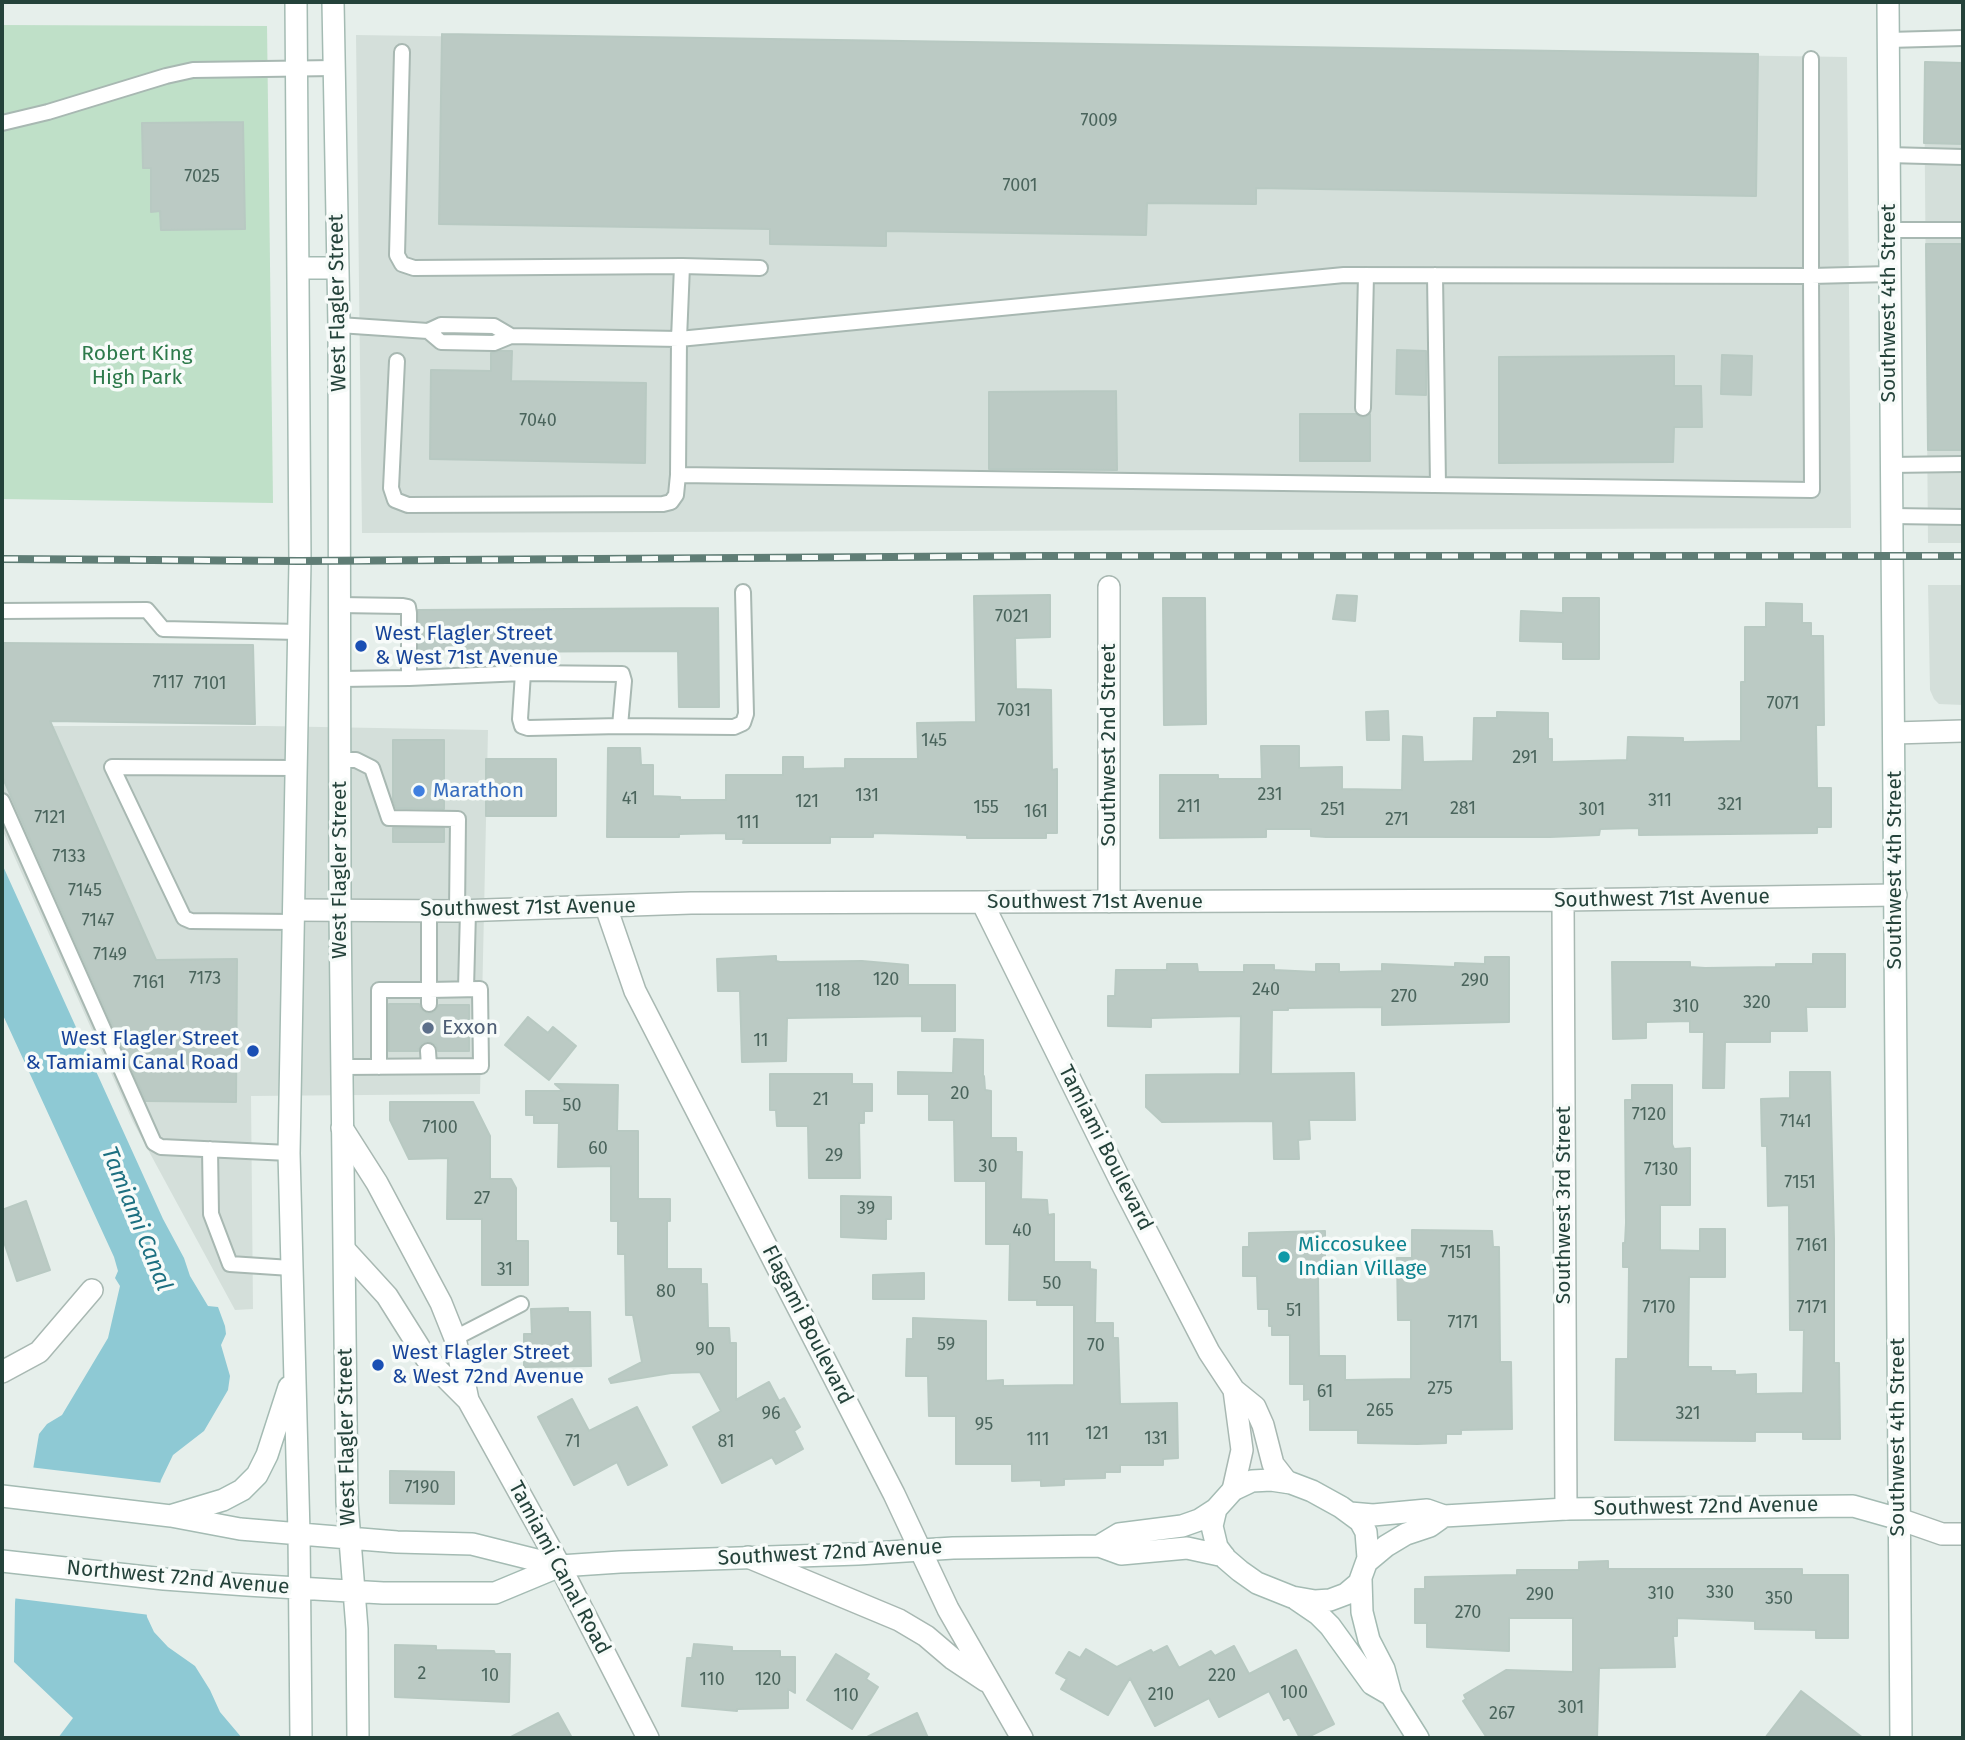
<!DOCTYPE html>
<style>
body{margin:0}
#map{position:relative;width:1965px;height:1740px;overflow:hidden;background:#e6efeb;font-family:"Fira Sans",sans-serif}
canvas{display:block}
.frame{position:absolute;inset:0;border:4px solid #24423a;pointer-events:none}
</style>
<div id="map">
<canvas width="1965" height="1740"></canvas>
<div class="frame"></div>
</div>
<script>
const g = document.querySelector('canvas').getContext('2d');
g.lineJoin = 'round';
function fillPath(path, color) {
  g.fillStyle = color;
  g.fill(path, 'evenodd');
}
function shape(rows) {
  const path = new Path2D();
  for (const r of rows) {
    path.moveTo(r[0], r[1]);
    for (let i = 2; i < r.length; i += 2) path.lineTo(r[i], r[i + 1]);
  }
  return path;
}
function stroke(path, color, width, dash) {
  g.strokeStyle = color;
  g.lineWidth = width;
  g.lineCap = dash ? 'butt' : 'round';
  g.setLineDash(dash || []);
  g.stroke(path);
}
function drawText(font, color, halo, rows, align = 'center') {
  g.font = font + ' "Fira Sans",sans-serif';
  g.lineWidth = 7;
  g.setLineDash([]);
  g.textBaseline = 'middle';
  g.strokeStyle = halo;
  g.fillStyle = color;
  for (const [text, x, y, turn = 0] of rows) {
    g.save();
    g.translate(x, y);
    g.rotate((+turn || 0) * Math.PI / 180);
    g.textAlign = isNaN(turn) ? turn : align;
    if (halo) g.strokeText(text, 0, 0);
    g.fillText(text, 0, 0);
    g.restore();
  }
}
fillPath(shape([
 [356,35,1847,57,1851,528,362,533],
 [1924,62,1963,62,1963,543,1928,543],
 [1928,585,1963,585,1963,705,1939,704,1934,699,1930,690],
 [9,726,266,726,488,730,480,1094,251,1096,253,1309,235,1310,133,1122,2,829,2,732]
]), '#d4dfda');
fillPath(shape([
 [2,25,267,26,273,503,2,499]
]), '#bfe0c8');
fillPath(shape([
 [2,864,163,1219,184,1258,190,1276,208,1306,218,1307,225,1326,226,1334,221,1345,230,1376,228,1390,204,1431,173,1455,161,1480,141,1557,147,1617,154,1632,168,1647,195,1666,210,1690,220,1712,242,1738,58,1738,73,1718,14,1662,15,1603,20,1546,39,1434,47,1424,62,1415,108,1338,120,1286,115,1278,118,1271,114,1257,2,1013]
]), '#8ec9d4');
fillPath(shape([
 [29,1467,163,1483,145,1557,150,1615,12,1598,17,1545]
]), '#e6efeb');
const building = shape([
 [442,34,1758,54,1756,196,1256,188,1256,204,1147,203,1146,235,886,231,886,246,770,244,770,229,439,224,442,34],
 [1925,62,1963,63,1963,144,1924,143,1925,62],
 [243,122,245,229,161,230,160,211,151,212,151,168,143,168,142,123,243,122],
 [1926,244,1963,244,1963,450,1928,450,1926,244],
 [1397,350,1426,351,1426,395,1396,394,1397,350],
 [499,351,512,351,511,381,646,383,645,463,430,459,431,370,491,371,491,353,499,351],
 [1722,355,1752,356,1751,395,1721,394,1722,355],
 [1674,356,1674,386,1701,386,1702,427,1674,427,1673,462,1499,463,1499,357,1674,356],
 [1116,391,1117,470,989,469,989,392,1116,391],
 [1300,414,1356,414,1363,418,1370,414,1370,461,1300,461,1300,414],
 [1050,595,1050,637,1015,638,1016,689,1051,690,1052,770,1057,769,1057,833,1046,833,1046,838,967,838,967,835,873,833,873,837,830,837,830,843,743,843,744,839,726,839,726,833,679,834,679,837,607,837,608,748,640,748,641,765,653,765,653,796,680,797,680,800,726,800,726,775,783,775,783,757,803,757,803,769,845,768,845,759,918,759,917,723,976,722,974,596,1050,595],
 [1337,595,1357,596,1355,621,1333,619,1337,595],
 [1163,598,1205,598,1206,724,1164,725,1163,598],
 [1563,598,1599,598,1599,659,1563,659,1563,642,1520,641,1521,611,1563,613,1563,598],
 [1766,603,1802,604,1802,623,1811,623,1811,636,1823,636,1824,725,1816,725,1817,788,1831,788,1831,827,1817,827,1817,833,1639,835,1639,828,1600,829,1599,835,1550,837,1326,837,1311,836,1311,829,1266,829,1266,837,1160,838,1160,775,1218,775,1218,779,1262,779,1261,746,1299,746,1299,768,1342,767,1342,789,1402,790,1403,736,1422,737,1423,762,1473,761,1474,718,1497,718,1497,712,1548,713,1548,739,1552,739,1552,762,1627,760,1628,737,1683,738,1683,742,1741,741,1741,682,1745,682,1745,627,1766,627,1766,603],
 [718,608,719,707,679,707,678,651,419,652,418,610,718,608],
 [2,643,253,645,255,724,50,721,156,960,237,959,236,1102,146,1101,2,776,2,643],
 [1388,711,1389,740,1367,740,1366,712,1388,711],
 [393,740,444,740,444,809,396,808,393,800,393,740],
 [486,759,556,759,556,816,486,816,486,759],
 [393,828,444,828,444,842,393,842,393,828],
 [1813,954,1845,954,1845,1007,1806,1007,1807,1031,1770,1031,1770,1042,1725,1042,1724,1088,1703,1088,1704,1032,1690,1032,1690,1021,1646,1022,1646,1038,1613,1039,1612,962,1690,962,1690,967,1705,968,1776,967,1776,964,1813,964,1813,954],
 [776,956,776,961,780,962,862,961,908,965,908,985,955,985,955,1031,922,1031,922,1016,787,1018,786,1061,742,1062,740,991,718,991,717,959,776,956],
 [1485,957,1509,957,1509,1022,1382,1025,1382,1007,1288,1008,1288,1010,1272,1010,1271,1074,1354,1073,1355,1120,1309,1120,1310,1139,1298,1140,1299,1159,1274,1159,1273,1121,1162,1122,1146,1107,1146,1075,1240,1074,1241,1016,1151,1018,1151,1027,1108,1026,1108,996,1115,996,1116,970,1167,970,1167,964,1197,964,1198,972,1244,972,1244,965,1274,965,1274,970,1316,972,1316,964,1339,964,1339,972,1382,971,1382,964,1455,967,1455,963,1485,964,1485,957],
 [389,1004,419,1004,421,1009,428,1014,434,1012,439,1005,469,1005,469,1051,438,1051,436,1045,428,1041,422,1043,418,1051,389,1051,389,1004],
 [528,1017,548,1033,553,1027,576,1046,549,1080,505,1045,528,1017],
 [954,1039,983,1040,983,1076,984,1076,985,1090,991,1091,991,1138,1016,1138,1016,1152,1022,1152,1021,1199,1047,1200,1048,1215,1054,1214,1054,1262,1090,1262,1090,1269,1096,1270,1095,1323,1113,1323,1113,1338,1118,1338,1120,1404,1177,1403,1178,1458,1163,1459,1163,1465,1120,1465,1120,1472,1105,1472,1105,1478,1064,1479,1064,1485,1041,1486,1041,1480,1012,1481,1012,1464,956,1464,956,1416,929,1416,928,1376,906,1376,907,1339,913,1339,913,1318,986,1321,986,1381,1003,1380,1003,1386,1074,1385,1074,1305,1037,1305,1037,1300,1009,1300,1010,1244,986,1244,986,1181,955,1181,954,1120,929,1120,929,1094,898,1094,898,1072,953,1073,954,1039],
 [1790,1072,1830,1072,1834,1239,1834,1363,1839,1363,1840,1439,1803,1439,1803,1432,1755,1432,1755,1441,1615,1440,1616,1359,1628,1359,1629,1267,1623,1267,1623,1243,1625,1243,1626,1223,1625,1100,1632,1100,1632,1085,1672,1085,1672,1144,1674,1149,1690,1148,1690,1205,1660,1205,1660,1250,1700,1251,1700,1229,1725,1229,1725,1277,1689,1277,1688,1367,1711,1367,1711,1371,1735,1371,1735,1375,1756,1374,1756,1394,1803,1393,1804,1330,1790,1330,1789,1205,1768,1206,1767,1146,1762,1146,1761,1099,1790,1098,1790,1072],
 [770,1074,852,1074,852,1084,872,1084,872,1111,864,1111,864,1123,859,1123,860,1178,809,1178,808,1126,777,1126,776,1110,770,1110,770,1074],
 [555,1084,618,1085,617,1131,638,1131,638,1199,670,1199,670,1221,667,1221,667,1269,701,1269,701,1284,707,1284,708,1328,729,1328,730,1343,736,1343,736,1400,769,1382,779,1401,784,1398,800,1427,794,1431,803,1449,776,1464,772,1457,722,1483,693,1427,721,1411,700,1372,671,1373,611,1383,609,1379,642,1362,633,1315,626,1315,625,1254,618,1254,618,1221,611,1221,611,1166,558,1167,559,1123,534,1123,534,1115,526,1115,526,1091,563,1091,555,1084],
 [390,1102,473,1102,490,1136,490,1179,511,1179,516,1188,516,1241,528,1241,528,1285,482,1285,482,1219,447,1219,448,1158,409,1159,390,1120,390,1102],
 [841,1196,891,1197,891,1219,886,1219,886,1239,841,1237,841,1196],
 [26,1201,50,1270,17,1281,2,1236,2,1210,26,1201],
 [1412,1230,1492,1231,1493,1247,1499,1247,1500,1362,1511,1362,1512,1429,1461,1430,1461,1434,1446,1434,1446,1443,1417,1444,1358,1443,1358,1430,1310,1430,1310,1399,1304,1400,1304,1384,1290,1384,1290,1335,1272,1335,1272,1326,1269,1326,1269,1309,1258,1309,1257,1276,1243,1276,1243,1247,1249,1247,1249,1233,1325,1231,1325,1276,1318,1276,1319,1356,1345,1356,1345,1380,1411,1379,1411,1320,1398,1320,1397,1258,1412,1258,1412,1230],
 [924,1273,924,1299,873,1299,873,1275,924,1273],
 [568,1308,568,1312,590,1312,591,1366,524,1367,524,1334,532,1334,531,1309,568,1308],
 [572,1399,589,1431,637,1407,667,1465,628,1485,617,1462,574,1485,538,1417,572,1399],
 [390,1471,454,1472,454,1504,390,1503,390,1471],
 [1608,1561,1608,1569,1802,1569,1802,1575,1848,1575,1848,1638,1816,1638,1816,1630,1755,1629,1755,1621,1677,1618,1677,1636,1673,1636,1675,1667,1599,1668,1597,1738,1487,1738,1463,1701,1466,1699,1464,1695,1506,1670,1573,1672,1573,1618,1509,1618,1509,1651,1427,1647,1427,1623,1415,1623,1415,1589,1425,1589,1425,1577,1517,1575,1517,1570,1579,1570,1579,1562,1608,1561],
 [694,1644,732,1647,732,1651,780,1651,780,1657,795,1657,795,1693,788,1689,788,1708,737,1709,737,1711,682,1706,687,1658,692,1658,694,1644],
 [395,1645,436,1646,436,1650,494,1651,495,1654,510,1654,509,1702,395,1697,395,1645],
 [1167,1646,1179,1668,1211,1651,1215,1656,1234,1646,1249,1674,1296,1650,1334,1724,1306,1738,1300,1738,1289,1717,1284,1720,1269,1691,1219,1717,1209,1698,1155,1726,1130,1678,1108,1715,1061,1689,1067,1679,1056,1673,1069,1652,1080,1658,1086,1649,1117,1667,1151,1650,1153,1653,1167,1646],
 [836,1654,869,1674,866,1679,878,1687,852,1729,807,1700,836,1654],
 [1801,1691,1863,1738,1765,1738,1801,1691],
 [558,1713,572,1738,509,1738,558,1713],
 [917,1713,928,1738,865,1738,917,1713]
]);
fillPath(building, '#bbcac4');
stroke(building, '#b8c9c2', 2);
const lane = shape([
 [1888,40,1963,38],
 [402,52,397,255,402,264,414,268,682,266,679,339,1344,275,1811,276,1812,490,678,475],
 [1811,59,1811,276,1890,274],
 [2,123,48,112,166,76,193,70,334,68],
 [1888,155,1963,157],
 [1889,230,1963,230],
 [682,266,760,268],
 [1435,275,1438,485],
 [339,325,428,331],
 [441,325,494,326,511,336,494,343,441,342,428,331,441,325],
 [397,361,391,488,395,500,408,505,663,504,671,502,676,495,678,475,679,339,511,336],
 [1363,408,1366,275],
 [1890,465,1963,464],
 [1892,516,1963,517],
 [339,605,403,606,408,607,409,613,409,678,340,679],
 [2,611,147,610,163,629,299,632],
 [523,673,622,674,624,681,620,726],
 [409,678,523,673,520,719,522,726,528,728,620,726,734,727,743,723,746,714,743,592],
 [340,760,356,760,372,768,389,818,458,819,457,911],
 [2,801,154,1143,161,1147,289,1153],
 [294,922,191,921,184,918,112,767,296,768],
 [466,989,468,911],
 [428,1051,429,1066],
 [342,1067,481,1066,480,989,429,990,429,1004],
 [379,1067,379,990,429,990,429,910],
 [210,1149,211,1214,230,1264,291,1268],
 [455,1338,521,1304]
]);
const street = shape([
 [1109,587,1109,902],
 [1894,733,1963,731],
 [1563,900,1566,1509],
 [982,902,1122,1184,1209,1352,1234,1390,1255,1407,1263,1425,1273,1464,1287,1482],
 [606,907,635,991,894,1494,948,1609,1022,1738],
 [294,910,457,911,691,903,1563,900,1896,895],
 [342,1128,377,1183,441,1303,455,1338,468,1400],
 [345,1250,387,1296,426,1358,468,1400,560,1566,648,1738],
 [2,1372,39,1352,92,1290],
 [1233,1490,1242,1450,1234,1390],
 [1899,1519,1942,1534,1963,1534],
 [748,1557,899,1620,926,1636,953,1659,986,1681]
]);
const secondary = shape([
 [296,2,300,561,289,1153,299,1533,301,1738],
 [333,2,339,325,340,910,347,1502,357,1629,358,1738],
 [1888,2,1901,1738],
 [299,268,338,268],
 [1271,1480,1291,1483,1312,1491,1341,1507,1360,1521,1366,1532,1368,1558,1359,1583,1346,1594,1330,1600,1315,1601,1292,1597,1257,1583,1240,1571,1226,1559,1217,1547,1212,1526,1216,1509,1233,1490,1252,1481,1271,1480],
 [2,1496,171,1516,240,1529,397,1542,472,1544,560,1566],
 [1350,1513,1373,1515,1427,1510,1444,1516,1566,1509,1853,1506,1899,1519],
 [173,1515,223,1500,242,1490,257,1475,267,1455,289,1387],
 [1099,1546,1119,1534,1182,1526,1199,1520,1216,1509],
 [2,1561,164,1579,247,1585,383,1593,495,1593,560,1566,620,1562,858,1554,953,1548,1099,1546,1121,1554,1187,1548,1224,1556],
 [1368,1561,1386,1546,1406,1534,1430,1526,1444,1516],
 [1361,1579,1362,1612,1369,1640,1384,1669,1391,1695,1418,1738],
 [1296,1599,1318,1614,1330,1626,1372,1684,1391,1695]
]);
stroke(lane, '#a8b8b2', 18);
stroke(street, '#a8b8b2', 24);
stroke(secondary, '#a4bbb3', 24);
stroke(lane, '#fff', 14);
stroke(street, '#fff', 21);
stroke(secondary, '#fff', 21);
const rail = shape([
 [2,559,300,561,1038,556,1963,556]
]);
stroke(rail, '#5f7d75', 8);
stroke(rail, '#f7fbf9', 5, [16]);
for (const [x, y, r, color] of [
 [361,646,7,"#1a4fb4"],
 [419,791,7,"#3f7fe0"],
 [428,1028,7,"#5c6f8a"],
 [253,1051,7,"#1a4fb4"],
 [1284,1257,7,"#0f9aa8"],
 [378,1365,7,"#1a4fb4"]
]) {
  const dot = new Path2D();
  dot.arc(x, y, r, 0, 2 * Math.PI);
  g.fillStyle = color;
  g.fill(dot);
  stroke(dot, '#f7fbf9', 2.5);
}
drawText('18px', '#4a645c', null, [
 ["7009",1099,121],
 ["7025",202,177],
 ["7001",1020,186],
 ["7040",538,421],
 ["7021",1012,617],
 ["7117",168,683],
 ["7101",210,684],
 ["7071",1783,704],
 ["7031",1014,711],
 ["145",934,741],
 ["291",1525,758],
 ["231",1270,795],
 ["131",867,796],
 ["41",630,799],
 ["311",1660,801],
 ["121",807,802],
 ["321",1730,805],
 ["211",1189,807],
 ["155",986,808],
 ["281",1463,809],
 ["251",1333,810],
 ["301",1592,810],
 ["161",1036,812],
 ["7121",50,818],
 ["271",1397,820],
 ["111",748,823],
 ["7133",69,857],
 ["7145",85,891],
 ["7147",98,921],
 ["7149",110,955],
 ["7173",205,979],
 ["120",886,980],
 ["290",1475,981],
 ["7161",149,983],
 ["240",1266,990],
 ["118",828,991],
 ["270",1404,997],
 ["320",1757,1003],
 ["310",1686,1007],
 ["11",761,1041],
 ["20",960,1094],
 ["21",821,1100],
 ["50",572,1106],
 ["7120",1649,1115],
 ["7141",1796,1122],
 ["7100",440,1128],
 ["60",598,1149],
 ["29",834,1156],
 ["30",988,1167],
 ["7130",1661,1170],
 ["7151",1800,1183],
 ["27",482,1199],
 ["39",866,1209],
 ["40",1022,1231],
 ["7161",1812,1246],
 ["7151",1456,1253],
 ["31",505,1270],
 ["50",1052,1284],
 ["80",666,1292],
 ["7170",1659,1308],
 ["7171",1812,1308],
 ["51",1294,1311],
 ["7171",1463,1323],
 ["59",946,1345],
 ["70",1096,1346],
 ["90",705,1350],
 ["275",1440,1389],
 ["61",1325,1392],
 ["265",1380,1411],
 ["96",771,1414],
 ["321",1688,1414],
 ["95",984,1425],
 ["121",1097,1434],
 ["131",1156,1439],
 ["111",1038,1440],
 ["71",573,1442],
 ["81",726,1442],
 ["7190",422,1488],
 ["330",1720,1593],
 ["310",1661,1594],
 ["290",1540,1595],
 ["350",1779,1599],
 ["270",1468,1613],
 ["2",422,1674],
 ["10",490,1676],
 ["220",1222,1676],
 ["110",712,1680],
 ["120",768,1680],
 ["100",1294,1693],
 ["210",1161,1695],
 ["110",846,1696],
 ["301",1571,1708],
 ["267",1502,1714]
]);
drawText('21px', '#24423a', '#f7fbf9', [
 ["West Flagler Street",338,303,-91],
 ["Southwest 4th Street",1889,303,-90],
 ["Southwest 2nd Street",1109,745,-90],
 ["West Flagler Street",340,870,-90],
 ["Southwest 4th Street",1895,870,-90],
 ["Southwest 71st Avenue",1662,899,-1],
 ["Southwest 71st Avenue",1095,902],
 ["Southwest 71st Avenue",528,908,-1],
 ["Tamiami Boulevard",1105,1148,63],
 ["Southwest 3rd Street",1564,1205,-90],
 ["Flagami Boulevard",807,1325,63],
 ["West Flagler Street",347,1437,-91],
 ["Southwest 4th Street",1898,1437,-90],
 ["Southwest 72nd Avenue",1706,1507,-1],
 ["Southwest 72nd Avenue",830,1553,-3],
 ["Tamiami Canal Road",559,1568,62],
 ["Northwest 72nd Avenue",178,1578,5]
]);
drawText('21px', '#2d7a4b', '#f7fbf9', [
 ["Robert King",137,354],
 ["High Park",137,378]
]);
drawText('21px', '#164399', '#f7fbf9', [
 ["West Flagler Street",375,634],
 ["& West 71st Avenue",375,658],
 ["West Flagler Street",239,1039,"right"],
 ["& Tamiami Canal Road",239,1063,"right"],
 ["West Flagler Street",392,1353],
 ["& West 72nd Avenue",392,1377]
], 'left');
drawText('21px', '#366cbe', '#f7fbf9', [
 ["Marathon",433,791]
], 'left');
drawText('21px', '#4e5e75', '#f7fbf9', [
 ["Exxon",442,1028]
], 'left');
drawText('21px', '#0d838f', '#f7fbf9', [
 ["Miccosukee",1298,1245],
 ["Indian Village",1298,1269]
], 'left');
drawText('italic 23px', '#1c6f80', '#f7fbf9', [
 ["Tamiami Canal",136,1219,68]
]);
</script>
